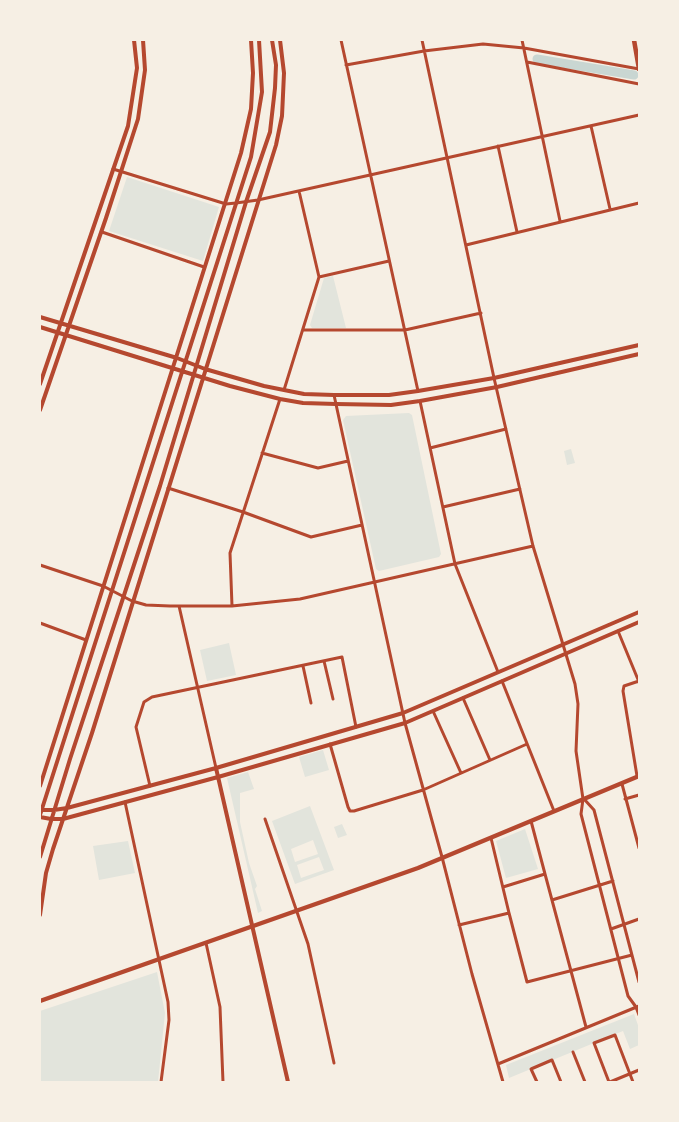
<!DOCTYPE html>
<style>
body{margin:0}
#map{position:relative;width:679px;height:1122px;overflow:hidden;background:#f6efe4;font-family:Mulish,sans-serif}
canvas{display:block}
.frame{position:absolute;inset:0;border:41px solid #f6efe4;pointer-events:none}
</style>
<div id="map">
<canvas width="679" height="1122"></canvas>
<div class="frame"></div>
</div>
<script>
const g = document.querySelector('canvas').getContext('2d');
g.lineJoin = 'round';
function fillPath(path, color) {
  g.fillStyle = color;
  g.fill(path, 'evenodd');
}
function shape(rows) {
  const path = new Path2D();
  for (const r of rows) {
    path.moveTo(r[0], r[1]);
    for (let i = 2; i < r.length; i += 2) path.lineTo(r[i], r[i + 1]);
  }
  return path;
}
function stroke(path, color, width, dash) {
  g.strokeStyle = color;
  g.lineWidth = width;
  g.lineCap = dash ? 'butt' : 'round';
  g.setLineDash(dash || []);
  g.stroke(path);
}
fillPath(shape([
 [127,177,219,207,203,261,109,231],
 [333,276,346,328,312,328,310,325,324,278],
 [409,413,412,415,441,554,439,557,379,571,376,569,343,420,346,416],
 [571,449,575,463,567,465,564,451],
 [229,643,236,675,207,681,200,650],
 [323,750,329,770,305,777,299,757],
 [248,772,254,789,240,793,240,822,249,863,257,886,255,889,262,911,258,913,227,778],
 [310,806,334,870,295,884,272,821],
 [313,840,318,854,295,862,291,849],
 [319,857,324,870,301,878,297,865],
 [342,824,347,835,338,838,334,827],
 [525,829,538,869,506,878,496,841],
 [128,841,135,873,99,880,93,846],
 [157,972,165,1013,158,1082,40,1082,40,1011],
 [634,1014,639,1028,639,1045,630,1049,623,1031,509,1078,506,1065]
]), '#e2e4dc');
stroke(shape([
 [537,59,634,75]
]), '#c9d6d2', 9);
stroke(shape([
 [341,40,418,391],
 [422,40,494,378,533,546,575,684,578,704,576,751,583,799,581,814,628,996,636,1007,639,1015],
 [522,40,560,221],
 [527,62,639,84],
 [346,65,424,51,483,44,524,48,639,69],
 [591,126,610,209],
 [498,146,517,232],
 [113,169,226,204,236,203,258,200,639,115],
 [102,232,204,267],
 [466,245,639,203],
 [319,277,389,261],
 [303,330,405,330,481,313],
 [284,390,319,277,299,191],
 [334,395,405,723,442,857,472,974,503,1082],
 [420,401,455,564,498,672],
 [430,448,506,429],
 [262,453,318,468,348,461],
 [168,488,243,512,311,537,362,525],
 [443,507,520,489],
 [40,565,103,586,132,601,146,605,170,606,232,606,300,599,533,546],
 [179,606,216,768],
 [232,606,230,553,280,399],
 [40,623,86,640],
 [618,631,639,682],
 [324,661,333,699],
 [303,666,311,703],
 [502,681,554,811],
 [463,698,490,760],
 [433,711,461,773],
 [330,744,348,807,350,811,354,811,423,790,527,744],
 [637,776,623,691,624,686,639,681],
 [622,784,639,848],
 [150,786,136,727,144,702,152,697,342,657,356,727],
 [584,799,594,810,639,982],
 [625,799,639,795],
 [125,802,168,1002,169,1020,161,1082],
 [265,819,308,944,334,1063],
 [545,874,586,1027],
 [503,887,545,874,531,821],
 [552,900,613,881],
 [509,913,527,982,632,955],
 [459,925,509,913,491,838],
 [611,929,639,919],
 [206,943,220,1007,223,1082],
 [573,1052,585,1082],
 [498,1064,639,1006],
 [537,1082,531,1069,552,1060,561,1082],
 [609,1082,594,1043,615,1035,633,1082],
 [610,1082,639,1070]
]), '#b5482f', 3);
stroke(shape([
 [40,317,177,358,205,369,264,386,304,394,334,395,389,395,418,391,494,378,639,345],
 [40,327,230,386,280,399,303,403,336,404,391,405,420,401,497,387,639,354],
 [40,384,128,126,137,68,134,40],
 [40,410,106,218,138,119,145,70,143,40],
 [216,768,288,1082],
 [40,786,241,153,251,109,253,73,251,40],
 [40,810,54,810,67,808,216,768,403,713,639,612],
 [40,815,251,157,262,92,259,40],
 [40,817,51,819,63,819,218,777,405,723,639,622],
 [40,857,70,759,160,486,246,202,270,132,275,88,276,65,272,40],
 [40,915,46,873,53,849,92,733,276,145,282,116,283,95,284,73,280,40]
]), '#b5482f', 4);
stroke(shape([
 [634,40,639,69],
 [40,1001,418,868,639,776]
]), '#b5482f', 4.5);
</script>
